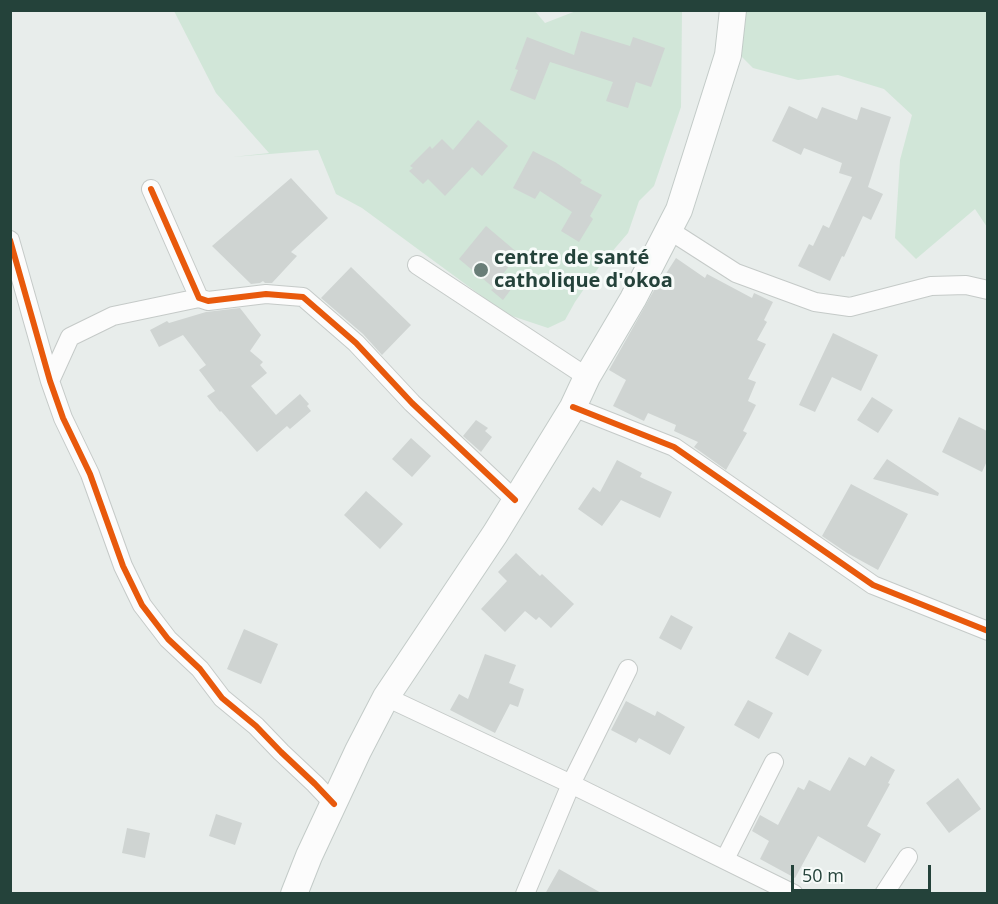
<!DOCTYPE html>
<meta charset="utf-8">
<style>
body{margin:0}
#map{position:relative;width:998px;height:904px;overflow:hidden;background:#e8edeb;font-family:"Open Sans",sans-serif}
canvas{display:block}
.frame{position:absolute;inset:0;border:12px solid #24423a;pointer-events:none}
.scale{position:absolute;left:791px;top:865px;width:140px;height:27px;box-sizing:border-box;border:3px solid #24423a;border-top:0;padding-left:8px;font-size:18px;line-height:21px;white-space:nowrap;color:#24423a;-webkit-text-stroke:4px #f7fbf9;paint-order:stroke}
</style>
<div id="map">
<canvas width="998" height="904"></canvas>
<div class="frame"></div>
<div class="scale">50 m</div>
</div>
<script>
const g = document.querySelector('canvas').getContext('2d');
g.lineJoin = 'round';
function fillPath(path, color) {
  g.fillStyle = color;
  g.fill(path, 'evenodd');
}
function shape(rows) {
  const path = new Path2D();
  for (const r of rows) {
    path.moveTo(r[0], r[1]);
    for (let i = 2; i < r.length; i += 2) path.lineTo(r[i], r[i + 1]);
  }
  return path;
}
function stroke(path, color, width, dash) {
  g.strokeStyle = color;
  g.lineWidth = width;
  g.lineCap = dash ? 'butt' : 'round';
  g.setLineDash(dash || []);
  g.stroke(path);
}
function drawText(font, color, halo, rows, align = 'center') {
  g.font = font + ' "Open Sans",sans-serif';
  g.lineWidth = 6;
  g.setLineDash([]);
  g.textBaseline = 'middle';
  g.strokeStyle = halo;
  g.fillStyle = color;
  for (const [text, x, y, turn = 0] of rows) {
    g.save();
    g.translate(x, y);
    g.rotate((+turn || 0) * Math.PI / 180);
    g.textAlign = isNaN(turn) ? turn : align;
    if (halo) g.strokeText(text, 0, 0);
    g.fillText(text, 0, 0);
    g.restore();
  }
}
fillPath(shape([
 [534,10,545,23,576,11,682,12,681,107,654,186,639,201,628,233,599,267,575,302,565,320,548,328,506,314,362,208,336,194,318,150,233,157,269,153,216,93,174,11],
 [739,11,987,11,987,227,975,209,916,259,895,238,900,160,912,115,884,89,838,75,798,80,753,68,739,54]
]), '#d1e6d8');
fillPath(shape([
 [581,31,630,46,633,37,665,48,651,87,636,82,628,108,606,101,613,82,550,62,535,100,510,90,518,70,515,69,527,37,574,55],
 [789,106,817,119,822,107,857,120,861,107,891,117,868,187,883,194,871,220,863,216,844,257,842,256,830,281,798,266,809,244,813,246,823,225,829,228,852,177,839,173,842,163,804,148,801,155,772,141],
 [478,120,508,146,482,176,472,167,445,196,428,179,423,184,409,171,413,168,410,166,430,146,432,149,442,139,453,150],
 [533,151,555,162,582,180,580,183,602,195,590,216,593,219,579,242,561,231,572,212,540,191,535,199,513,188],
 [291,178,328,218,291,252,297,256,272,283,265,283,263,281,260,283,251,284,212,246],
 [486,226,519,254,502,275,515,284,503,300,491,290,494,288,459,259],
 [676,258,705,278,707,274,752,298,754,293,773,302,764,320,767,322,757,340,766,344,748,379,756,382,748,401,756,405,743,431,747,433,726,470,694,447,698,442,674,431,676,425,648,413,644,421,613,406,626,380,609,370,657,285,658,286],
 [351,267,411,325,382,355,363,334,321,298],
 [240,308,261,335,250,351,263,362,260,365,267,373,251,386,276,415,300,394,309,404,307,406,311,411,290,429,287,426,257,452,221,411,220,412,207,396,215,391,199,370,206,365,183,335,159,347,150,330,167,321,169,323,206,312],
 [833,333,878,355,861,391,832,377,815,412,799,405],
 [872,397,893,410,878,433,857,420],
 [959,417,987,431,987,461,982,472,942,452],
 [476,420,488,428,485,431,492,437,481,452,463,436],
 [411,438,431,456,412,477,392,459],
 [887,459,939,493,938,496,873,479],
 [617,460,642,473,640,477,672,492,660,518,621,500,602,526,578,509,593,487,600,492],
 [851,484,908,514,878,570,847,553,822,536],
 [366,491,403,524,380,549,344,515],
 [516,553,540,576,542,574,574,604,551,628,539,617,536,620,525,611,505,632,481,609,507,581,498,572],
 [671,615,693,627,681,650,659,638],
 [244,629,278,644,261,684,227,669],
 [789,632,822,650,808,676,775,658],
 [485,654,516,665,509,683,524,689,518,707,510,704,495,733,450,710,459,694,468,699],
 [748,700,773,713,759,739,734,725],
 [626,701,655,716,657,711,685,727,670,755,639,738,636,743,611,730],
 [871,756,895,770,888,783,890,784,867,826,881,834,865,863,818,836,795,878,760,859,769,841,752,831,760,815,778,825,798,787,804,790,809,780,830,791,849,757,865,766],
 [958,778,981,809,949,833,926,803],
 [216,814,242,823,235,845,209,836],
 [127,828,150,833,145,858,122,853],
 [559,869,603,894,545,894]
]), '#cfd4d2');
const minor = shape([
 [151,189,199,298,208,301,266,294,303,297,356,343,412,403,515,500],
 [669,230,736,273,815,302,850,307,931,286,966,285,988,290],
 [10,240,50,381,63,418,90,474,123,566,142,605,168,639,200,669,222,698,256,726,281,752,315,784,334,804],
 [417,265,587,377],
 [50,381,70,337,113,316,199,298],
 [573,407,674,447,873,585,988,631],
 [386,697,571,784,794,894],
 [725,859,774,762],
 [525,894,571,784,628,669],
 [884,894,908,857]
]);
const secondary = shape([
 [294,894,309,856,358,751,386,697,495,534,573,407,587,377,633,299,679,210,728,55,733,10]
]);
stroke(minor, '#c5cac8', 20);
stroke(secondary, '#c3cbc8', 28);
stroke(minor, '#fcfcfc', 18);
stroke(secondary, '#fcfcfc', 26);
stroke(shape([
 [151,189,199,298,208,301,266,294,303,297,356,343,412,403,515,500],
 [10,240,50,381,63,418,90,474,123,566,142,605,168,639,200,669,222,698,256,726,281,752,315,784,334,804],
 [573,407,674,447,873,585,988,631]
]), '#e8590c', 6);
for (const [x, y, r, color] of [
 [481,270,8,"#697e78"]
]) {
  const dot = new Path2D();
  dot.arc(x, y, r, 0, 2 * Math.PI);
  g.fillStyle = color;
  g.fill(dot);
  stroke(dot, '#f7fbf9', 2);
}
drawText('bold 20px', '#24423a', '#f7fbf9', [
 ["centre de santé",494,258],
 ["catholique d'okoa",494,281]
], 'left');
</script>
